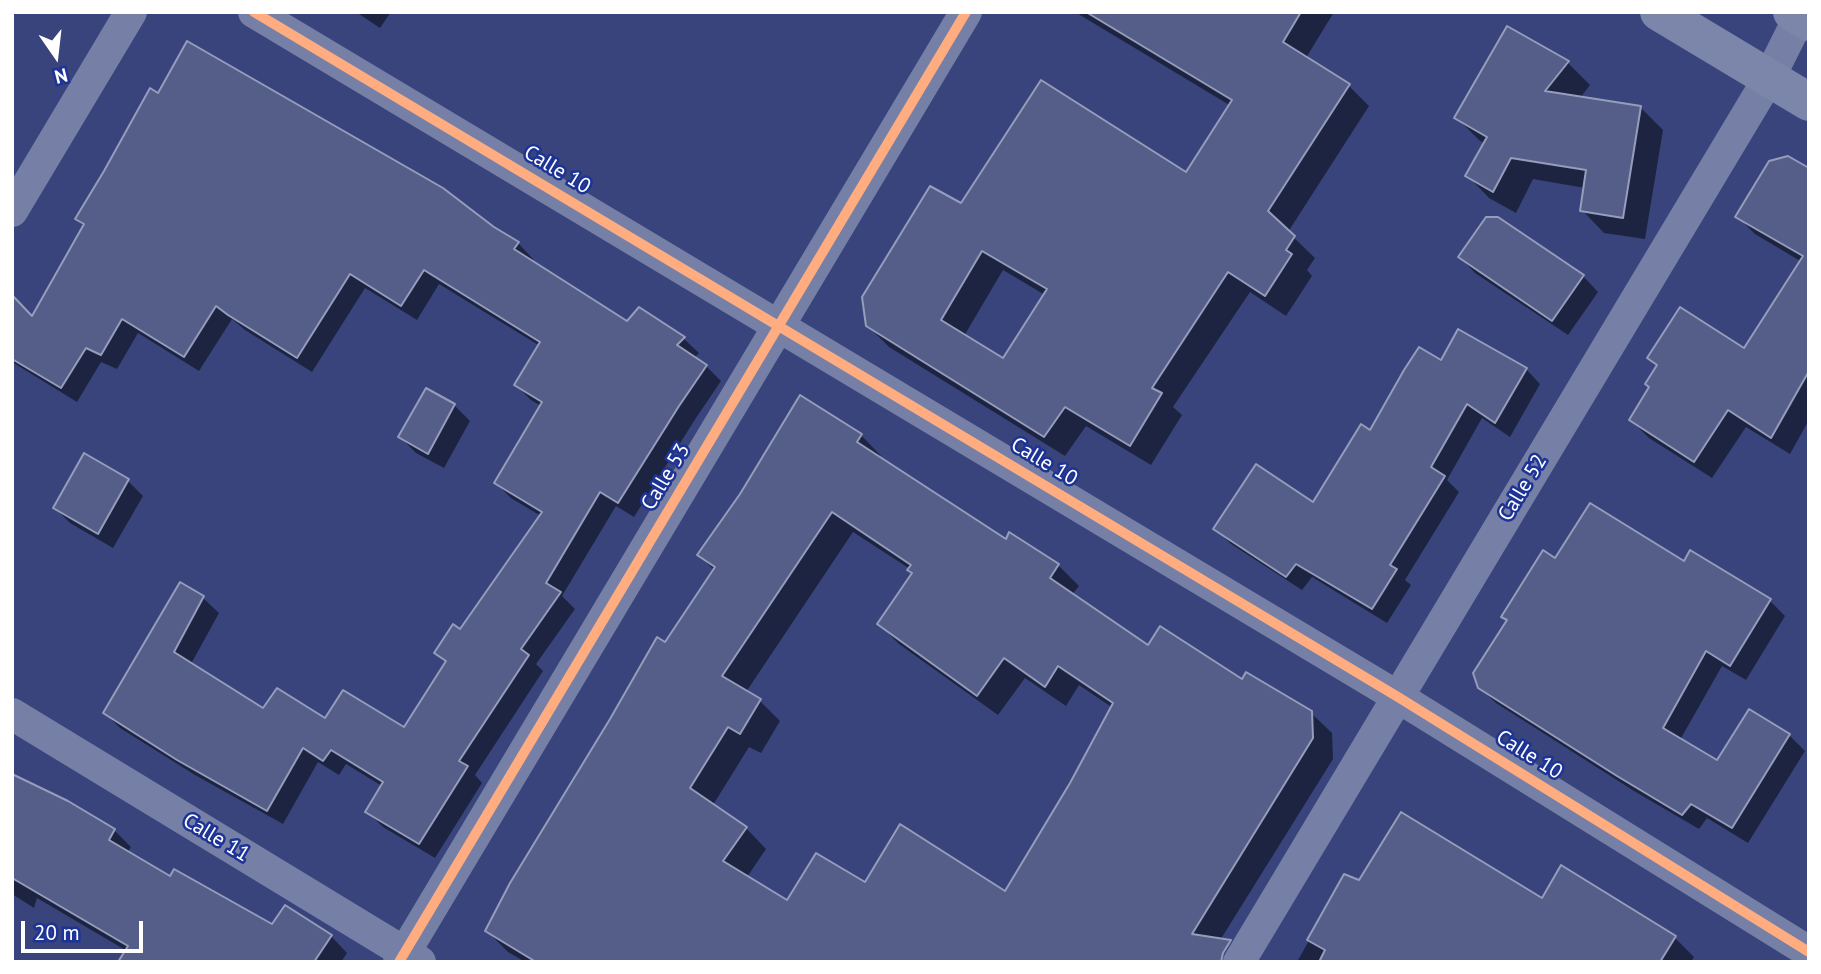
<!DOCTYPE html>
<style>
body{margin:0}
#map{position:relative;width:1821px;height:974px;overflow:hidden;background:#38447b;font-family:"PT Sans",sans-serif}
canvas{display:block}
.frame{position:absolute;inset:0;border:14px solid #fff;pointer-events:none}
.north{position:absolute;left:21px;top:21px;width:70px;height:70px;-webkit-text-stroke:5px #1d3396;paint-order:stroke;rotate:166deg;font-size:19px;font-weight:700;line-height:28px;text-align:center;color:#fff}
.north::after{content:'';display:block;margin:auto;width:24px;height:32px;background:#fff;clip-path:polygon(50% 0,100% 100%,50% 72%,0 100%)}
.scale{position:absolute;left:21px;top:921px;width:122px;height:32px;box-sizing:border-box;border:4px solid #fff;border-top:0;padding-left:9px;font-size:21px;line-height:24px;white-space:nowrap;color:#fff;-webkit-text-stroke:5px #1d3396;paint-order:stroke}
</style>
<div id="map">
<canvas width="1821" height="974"></canvas>
<div class="frame"></div>
<div class="north">N</div>
<div class="scale">20 m</div>
</div>
<script>
const g = document.querySelector('canvas').getContext('2d');
g.lineJoin = 'round';
function fillPath(path, color) {
  g.fillStyle = color;
  g.fill(path, 'evenodd');
}
function shape(rows) {
  const path = new Path2D();
  for (const r of rows) {
    path.moveTo(r[0], r[1]);
    for (let i = 2; i < r.length; i += 2) path.lineTo(r[i], r[i + 1]);
  }
  return path;
}
function stroke(path, color, width, dash) {
  g.strokeStyle = color;
  g.lineWidth = width;
  g.lineCap = dash ? 'butt' : 'round';
  g.setLineDash(dash || []);
  g.stroke(path);
}
function drawText(font, color, halo, rows, align = 'center') {
  g.font = font + ' "PT Sans",sans-serif';
  g.lineWidth = 5;
  g.setLineDash([]);
  g.textBaseline = 'middle';
  g.strokeStyle = halo;
  g.fillStyle = color;
  for (const [text, x, y, turn = 0] of rows) {
    g.save();
    g.translate(x, y);
    g.rotate((+turn || 0) * Math.PI / 180);
    g.textAlign = isNaN(turn) ? turn : align;
    if (halo) g.strokeText(text, 0, 0);
    g.fillText(text, 0, 0);
    g.restore();
  }
}
fillPath(shape([
 [356,12,391,12,380,28],
 [1075,12,1334,12,1306,58,1348,85,1369,106,1288,232,1315,258,1307,270,1312,276,1286,316,1250,292,1173,407,1182,415,1151,465,1086,426,1065,456,889,347,868,326,961,206,1187,175,1231,106],
 [1003,270,1045,295,1003,361,964,336],
 [1508,29,1568,63,1590,85,1580,98,1640,107,1663,130,1645,239,1604,233,1582,210,1585,188,1533,179,1516,213,1489,198,1467,175,1485,144,1479,140,1457,118],
 [1809,170,1809,420,1790,454,1746,427,1712,478,1649,438,1631,420,1651,387,1658,367,1649,358,1745,351,1802,262,1755,234,1738,217],
 [77,219,493,229,518,243,533,259,531,262,628,324,639,310,684,339,699,353,694,358,706,366,721,381,694,421,634,517,616,506,562,596,575,609,536,664,543,671,475,775,482,783,435,858,383,827,368,812,382,786,346,764,339,775,318,762,283,824,195,775,120,728,105,713,180,585,203,598,219,613,191,664,263,710,325,721,404,730,447,663,436,653,460,631,541,516,511,498,496,483,541,406,531,400,516,385,540,346,439,284,417,320,365,288,312,372,245,330,232,319,199,371,138,333,117,369,101,362,77,402,12,362,12,328,33,318,85,227],
 [1460,257,1583,276,1598,292,1568,335,1475,273],
 [1442,362,1526,369,1540,384,1510,437,1482,418,1447,480,1459,492,1405,580,1411,585,1387,623,1312,577,1302,590,1231,544,1216,529,1314,504,1371,432],
 [454,405,470,421,444,468,416,453,400,437],
 [861,435,881,456,879,459,1007,542,1010,535,1058,565,1079,586,1072,595,1149,647,1242,682,1311,713,1332,733,1333,759,1214,950,1219,962,525,962,508,952,487,931,665,644,715,571,699,555],
 [853,532,910,569,914,574,879,624,899,644,998,715,1025,678,1066,706,1079,685,1113,708,1072,784,1005,894,865,884,788,902,747,877,766,849,746,828,713,805,749,747,761,753,780,721,760,701,746,692],
 [128,481,143,496,113,548,70,523,55,508],
 [1556,560,1684,563,1769,600,1785,616,1746,680,1722,666,1680,740,1718,762,1750,712,1789,735,1805,751,1748,843,1707,818,1699,829,1634,791,1496,703,1479,687,1508,622,1503,617],
 [12,790,114,830,131,847,127,853,171,878,273,927,331,936,347,953,341,962,134,962,127,951,37,898,34,908,12,894],
 [1345,876,1360,882,1542,901,1675,938,1694,957,1691,962,1297,962]
]), '#0007');
const building = shape([
 [1086,12,1301,12,1283,42,1350,84,1268,211,1295,236,1286,250,1292,254,1265,296,1228,272,1152,388,1162,393,1130,446,1065,407,1044,437,866,326,862,297,930,186,961,203,1041,80,1186,172,1232,100,1086,12],
 [982,251,1047,289,1003,358,941,320,982,251],
 [1507,26,1569,61,1545,91,1641,106,1623,218,1580,211,1586,170,1511,158,1493,192,1465,176,1487,137,1454,118,1507,26],
 [187,41,443,188,494,227,519,242,514,249,627,321,639,307,685,337,677,345,707,365,679,406,618,503,600,492,546,583,561,592,521,649,529,655,459,761,468,766,419,844,365,812,383,782,331,750,323,761,303,748,267,811,177,760,103,713,180,582,204,596,174,652,263,708,277,688,325,718,343,690,404,727,446,661,434,653,453,624,460,629,542,512,494,483,542,402,514,385,540,342,424,270,401,306,350,274,297,358,228,315,216,306,184,357,122,319,101,355,86,348,61,388,12,359,12,295,32,316,84,224,75,219,104,171,150,88,158,93,187,41],
 [1788,156,1809,168,1809,371,1771,438,1728,410,1694,462,1629,420,1649,387,1645,384,1657,365,1647,358,1680,307,1744,348,1803,256,1735,217,1769,161,1788,156],
 [1486,217,1498,217,1584,275,1552,321,1458,257,1486,217],
 [1458,329,1527,368,1495,423,1467,404,1431,467,1445,476,1390,565,1397,569,1372,609,1296,564,1286,577,1213,529,1256,464,1313,502,1361,424,1370,430,1404,370,1419,347,1441,360,1458,329],
 [426,388,455,404,428,454,398,437,426,388],
 [800,395,862,434,857,442,1006,539,1009,532,1059,564,1050,578,1148,645,1160,626,1242,679,1246,672,1312,711,1313,738,1192,934,1231,940,1223,953,1221,962,536,962,485,931,510,883,610,719,657,637,665,642,715,567,697,555,740,494,800,395],
 [832,512,911,565,907,570,912,573,877,624,977,696,1004,658,1045,687,1058,666,1113,703,1070,783,1005,891,900,824,865,882,816,853,787,900,723,861,747,827,690,788,728,727,740,734,761,699,722,676,832,512],
 [84,453,129,479,98,534,53,508,84,453],
 [1590,503,1684,561,1690,550,1771,599,1730,666,1706,651,1663,728,1717,760,1749,709,1790,734,1732,828,1691,804,1682,815,1617,776,1478,688,1473,673,1507,620,1501,617,1543,550,1555,558,1590,503],
 [12,774,68,801,115,829,109,840,170,876,174,869,272,924,285,905,332,935,314,962,118,962,128,946,12,878,12,774],
 [1401,812,1542,898,1561,865,1676,936,1660,962,1319,962,1325,950,1307,940,1344,874,1359,880,1401,812]
]);
fillPath(building, '#555e89');
stroke(building, '#969dbb', 2);
stroke(shape([
 [254,12,1398,697,1809,952],
 [12,211,131,12],
 [12,714,420,962],
 [399,962,966,12],
 [1239,962,1769,78,1802,12]
]), '#7680a6', 32);
stroke(shape([
 [1659,12,1809,102],
 [1792,12,1809,22]
]), '#7c85aa', 38);
stroke(shape([
 [254,12,1398,697,1809,952],
 [399,962,966,12]
]), '#ffac80', 10);
drawText('21px', '#fff', '#1d3396', [
 ["Calle 10",557,170,31],
 ["Calle 10",1044,462,31],
 ["Calle 53",666,477,-59],
 ["Calle 52",1523,488,-59],
 ["Calle 10",1529,755,32],
 ["Calle 11",216,838,31]
]);
</script>
